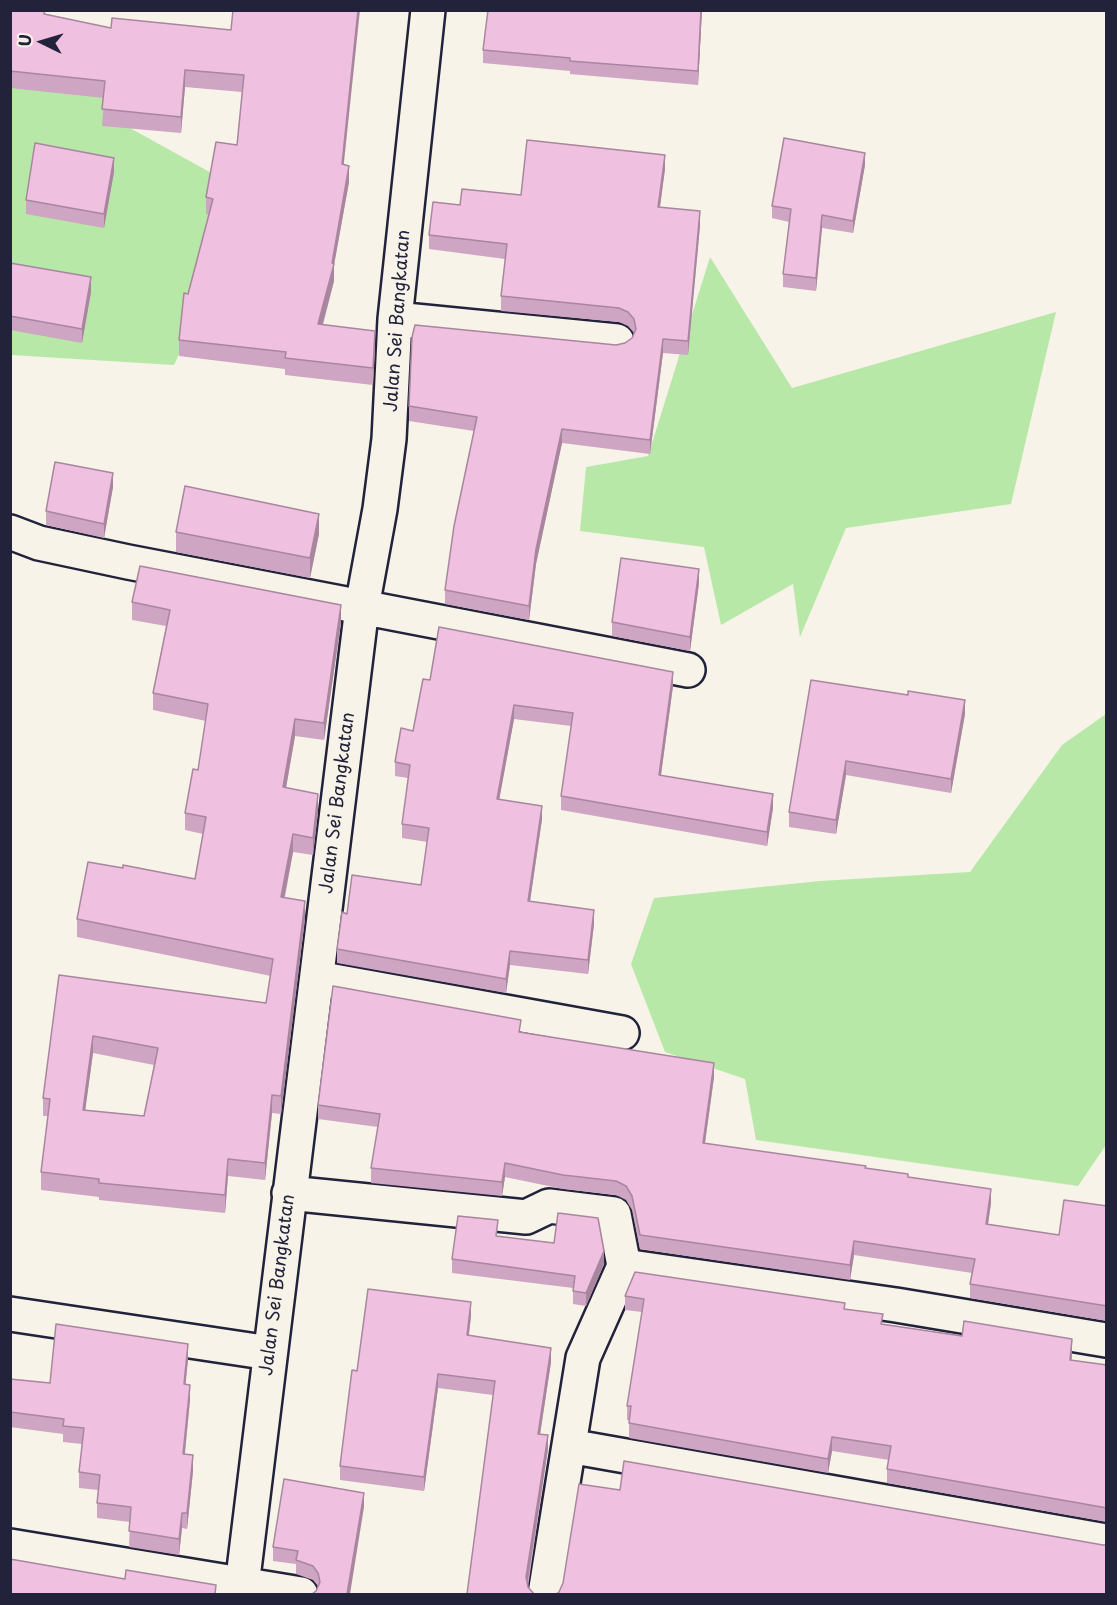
<!DOCTYPE html>
<style>
body{margin:0}
#map{position:relative;width:1117px;height:1605px;overflow:hidden;background:#f7f3e8;font-family:"Playpen Sans",sans-serif}
canvas{display:block}
.frame{position:absolute;inset:0;border:12px solid #22223b;pointer-events:none}
.north{position:absolute;left:12px;top:12px;width:60px;height:60px;-webkit-text-stroke:4px #f7f3e8;paint-order:stroke;rotate:275deg;font-size:16px;font-weight:700;line-height:24px;text-align:center;color:#22223b}
.north::after{content:'';display:block;margin:auto;width:21px;height:27px;background:#22223b;clip-path:polygon(50% 0,100% 100%,50% 72%,0 100%)}
</style>
<div id="map">
<canvas width="1117" height="1605"></canvas>
<div class="frame"></div>
<div class="north">U</div>
</div>
<script>
const g = document.querySelector('canvas').getContext('2d');
g.lineJoin = 'round';
function fillPath(path, color) {
  g.fillStyle = color;
  g.fill(path, 'evenodd');
}
function shape(rows) {
  const path = new Path2D();
  for (const r of rows) {
    path.moveTo(r[0], r[1]);
    for (let i = 2; i < r.length; i += 2) path.lineTo(r[i], r[i + 1]);
  }
  return path;
}
function stroke(path, color, width, dash) {
  g.strokeStyle = color;
  g.lineWidth = width;
  g.lineCap = dash ? 'butt' : 'round';
  g.setLineDash(dash || []);
  g.stroke(path);
}
function drawText(font, color, halo, rows, align = 'center') {
  g.font = font + ' "Playpen Sans",sans-serif';
  g.lineWidth = 5;
  g.setLineDash([]);
  g.textBaseline = 'middle';
  g.strokeStyle = halo;
  g.fillStyle = color;
  for (const [text, x, y, turn = 0] of rows) {
    g.save();
    g.translate(x, y);
    g.rotate((+turn || 0) * Math.PI / 180);
    g.textAlign = isNaN(turn) ? turn : align;
    if (halo) g.strokeText(text, 0, 0);
    g.fillText(text, 0, 0);
    g.restore();
  }
}
fillPath(shape([
 [10,31,60,36,119,122,226,181,218,270,174,365,11,355],
 [710,257,792,388,1056,312,1011,504,846,528,800,637,793,584,721,625,704,547,580,531,586,467,648,456],
 [1106,714,1106,1145,1078,1186,756,1140,745,1079,665,1052,631,964,654,898,820,881,970,872,1062,745]
]), '#b8e8a8');
const minor = shape([
 [395,319,617,341],
 [10,532,39,543,128,562,688,670],
 [317,978,622,1033],
 [289,1193,526,1217,549,1206,614,1214,624,1266],
 [10,1314,270,1353],
 [569,1446,1106,1541],
 [10,1546,301,1594],
 [241,1594,362,607,380,509,389,439,395,319,428,10],
 [545,1594,583,1358,624,1266,896,1305,1106,1340]
]);
stroke(minor, '#22223b', 38);
stroke(minor, '#f7f3e8', 33);
fillPath(shape([
 [10,10,47,14,111,28,231,30,344,165,349,182,334,265,334,281,323,325,375,347,373,385,285,375,285,369,179,356,179,340,188,294,209,215,206,214,206,197,237,145,242,92,185,87,181,133,102,126,104,98,10,88],
 [702,10,698,85,570,74,570,71,483,63,483,50],
 [865,165,853,233,822,228,816,291,783,287,783,274,789,222,772,218,772,206],
 [665,169,660,207,700,226,688,355,663,353,650,454,562,443,536,564,529,620,445,604,445,590,474,431,409,421,409,406,616,345,625,343,632,338,634,333,628,326,619,322,501,311,501,296,505,259,429,249,429,235,460,205,521,195],
 [114,172,104,228,26,214,26,200],
 [10,263,91,292,82,343,10,330],
 [113,487,104,538,46,525,46,511],
 [176,532,319,534,310,578,176,552],
 [699,583,690,651,612,636,612,622],
 [132,602,341,622,324,740,295,736,286,788,318,812,313,855,293,852,285,897,305,919,281,1114,272,1113,265,1180,228,1176,225,1213,99,1200,99,1197,41,1190,41,1172,48,1116,43,1116,43,1098,59,975,266,1003,271,976,77,937,77,919,123,868,195,879,203,834,185,830,185,813,198,770,206,721,153,710,153,693,166,626,132,620],
 [93,1053,154,1065,144,1116,85,1110],
 [430,680,673,686,661,775,773,808,767,846,561,810,561,796,571,726,514,719,499,799,542,819,530,901,594,924,588,974,510,965,506,993,337,963,337,949,347,914,421,885,427,842,402,838,402,824,408,778,395,776,395,762,413,731],
 [811,680,965,714,951,793,846,775,836,834,789,827,789,812],
 [521,1032,714,1077,705,1143,866,1168,908,1177,991,1203,988,1224,1059,1235,1107,1206,1107,1321,970,1298,970,1284,972,1273,854,1255,850,1280,640,1249,632,1210,626,1200,616,1195,563,1189,505,1177,502,1196,371,1183,371,1168,378,1127,318,1119,318,1105],
 [497,1236,604,1264,586,1306,573,1304,573,1288,452,1273,452,1259],
 [625,1296,845,1309,883,1324,1072,1353,1072,1360,1107,1365,1107,1522,887,1483,887,1469,889,1460,832,1451,828,1473,629,1438,629,1420,627,1420,627,1406,642,1312,625,1310],
 [471,1316,469,1335,551,1362,540,1434,548,1449,528,1587,467,1594,493,1395,438,1388,424,1491,340,1480,340,1466,357,1371],
 [188,1360,185,1384,190,1400,185,1454,193,1471,187,1529,182,1528,179,1555,129,1547,130,1522,97,1518,97,1503,98,1490,79,1488,79,1472,82,1444,63,1442,63,1434,10,1427,10,1379,50,1383],
 [364,1507,316,1591,318,1586,313,1580,296,1574,296,1564,273,1561,273,1547]
]), '#cea5c2');
fillPath(shape([
 [358,10,360,10,342,181,342,164],
 [701,10,702,10,698,85,698,71],
 [185,70,185,87,181,133,181,117],
 [865,153,865,165,853,233,853,221],
 [665,155,665,169,658,221,658,207],
 [114,158,114,172,104,228,104,214],
 [349,166,349,182,334,265,334,281,318,341,318,324,332,263],
 [700,211,700,226,688,355,688,341],
 [822,215,822,228,816,291,816,278],
 [91,277,91,292,82,343,82,329],
 [375,331,375,347,373,385,373,368],
 [663,339,663,353,650,454,650,440],
 [562,429,562,443,536,564,529,620,529,606,536,549],
 [113,473,113,487,104,538,104,524],
 [319,514,319,534,310,578,310,558],
 [699,569,699,583,690,651,690,637],
 [341,605,341,622,324,740,324,723],
 [673,672,673,686,659,789,659,775],
 [965,700,965,714,951,793,951,779],
 [514,705,514,719,497,812,497,799],
 [295,719,295,736,283,805,283,787],
 [846,761,846,775,836,834,836,820],
 [318,794,318,812,313,855,313,838],
 [773,794,773,808,767,846,767,832],
 [542,806,542,819,528,915,528,901],
 [293,834,293,852,281,914,281,897],
 [305,901,305,919,281,1114,281,1096],
 [594,910,594,924,588,974,588,960],
 [510,951,510,965,506,993,506,979],
 [93,1036,93,1053,83,1127,83,1110],
 [714,1063,714,1077,703,1157,703,1143],
 [272,1095,272,1113,265,1180,265,1163],
 [228,1159,228,1176,225,1213,225,1195],
 [505,1163,505,1177,502,1196,502,1182],
 [991,1189,991,1203,986,1238,986,1224],
 [854,1241,854,1255,850,1280,850,1265],
 [604,1251,604,1264,586,1306,586,1293],
 [471,1302,471,1316,467,1349,467,1335],
 [1072,1339,1072,1353,1070,1374,1070,1360],
 [188,1344,188,1360,184,1400,184,1384],
 [551,1348,551,1362,538,1448,538,1434],
 [438,1374,438,1388,424,1491,424,1477],
 [190,1385,190,1400,183,1470,183,1454],
 [548,1435,548,1449,526,1591,526,1577],
 [832,1437,832,1451,828,1473,828,1459],
 [193,1455,193,1471,187,1529,187,1513],
 [364,1493,364,1507,350,1594,347,1594],
 [182,1513,182,1528,179,1555,179,1539]
]), '#a8869e');
const building = shape([
 [10,10,45,10,44,14,111,28,112,18,231,30,233,10,358,10,342,164,349,166,332,263,334,264,318,324,375,331,373,368,285,358,286,352,179,340,184,293,188,294,213,199,206,197,216,142,237,145,244,75,185,70,181,117,102,109,105,81,10,71,10,10],
 [488,10,701,10,698,71,570,61,570,58,483,50,488,10],
 [784,138,865,153,853,221,822,215,816,278,783,274,791,209,772,206,784,138],
 [527,140,665,155,658,207,700,211,688,341,663,339,650,440,562,429,536,549,529,606,445,590,454,526,477,417,409,406,412,337,415,325,616,345,625,343,632,338,636,329,634,319,628,312,619,308,501,296,507,244,429,235,433,202,460,205,462,189,521,195,527,140],
 [35,143,114,158,104,214,26,200,35,143],
 [10,263,91,277,82,329,10,316,10,263],
 [55,462,113,473,104,524,46,511,55,462],
 [185,486,319,514,310,558,176,532,185,486],
 [621,558,699,569,690,637,612,622,621,558],
 [140,566,341,605,324,723,295,719,283,787,318,794,313,838,293,834,281,897,305,901,281,1096,272,1095,265,1163,228,1159,225,1195,99,1183,99,1179,41,1172,50,1099,43,1098,59,975,266,1003,273,959,77,919,88,862,123,868,123,865,195,879,206,817,185,813,193,769,198,770,208,704,153,693,170,610,132,602,140,566],
 [93,1036,158,1048,144,1116,83,1110,93,1036],
 [439,627,673,672,659,775,773,794,767,832,561,796,573,713,514,705,497,799,542,806,528,901,594,910,588,960,510,951,506,979,337,949,342,912,347,914,352,875,421,885,429,828,402,824,410,765,395,762,401,728,413,731,423,679,430,680,439,627],
 [811,680,908,695,908,691,965,700,951,779,846,761,836,820,789,812,811,680],
 [333,986,521,1020,519,1032,714,1063,703,1143,866,1166,865,1168,908,1174,908,1177,991,1189,986,1224,1059,1235,1064,1200,1107,1206,1107,1306,970,1284,975,1259,854,1241,850,1265,640,1235,632,1196,626,1186,616,1181,563,1175,505,1163,502,1182,371,1168,380,1114,318,1105,333,986],
 [558,1213,598,1218,604,1251,586,1293,573,1291,575,1276,452,1259,458,1216,498,1220,496,1236,554,1243,558,1213],
 [635,1272,845,1303,844,1309,883,1314,881,1324,962,1336,964,1321,1072,1339,1070,1360,1107,1365,1107,1508,887,1469,891,1446,832,1437,828,1459,629,1423,631,1406,627,1406,644,1299,625,1296,635,1272],
 [368,1289,471,1302,467,1335,551,1348,538,1434,548,1435,526,1577,528,1587,534,1594,467,1594,495,1381,438,1374,424,1477,340,1466,352,1370,357,1371,368,1289],
 [56,1324,188,1344,184,1384,190,1385,183,1454,193,1455,187,1513,182,1513,179,1539,129,1531,131,1507,97,1503,100,1475,79,1472,84,1428,63,1426,64,1419,10,1412,10,1379,50,1383,56,1324],
 [624,1461,1103,1545,1107,1545,1107,1594,556,1594,559,1592,563,1583,579,1484,620,1490,624,1461],
 [284,1479,364,1493,347,1594,312,1594,316,1591,320,1582,318,1573,313,1566,296,1560,298,1551,273,1547,284,1479],
 [10,1559,125,1579,126,1570,216,1585,215,1594,10,1594,10,1559]
]);
fillPath(building, '#f0c0e1');
stroke(building, '#a8869e', 1.5);
drawText('18px', '#22223b', '#f7f3e8', [
 ["Jalan Sei Bangkatan",398,321,-86],
 ["Jalan Sei Bangkatan",338,803,-83],
 ["Jalan Sei Bangkatan",278,1285,-83]
]);
</script>
